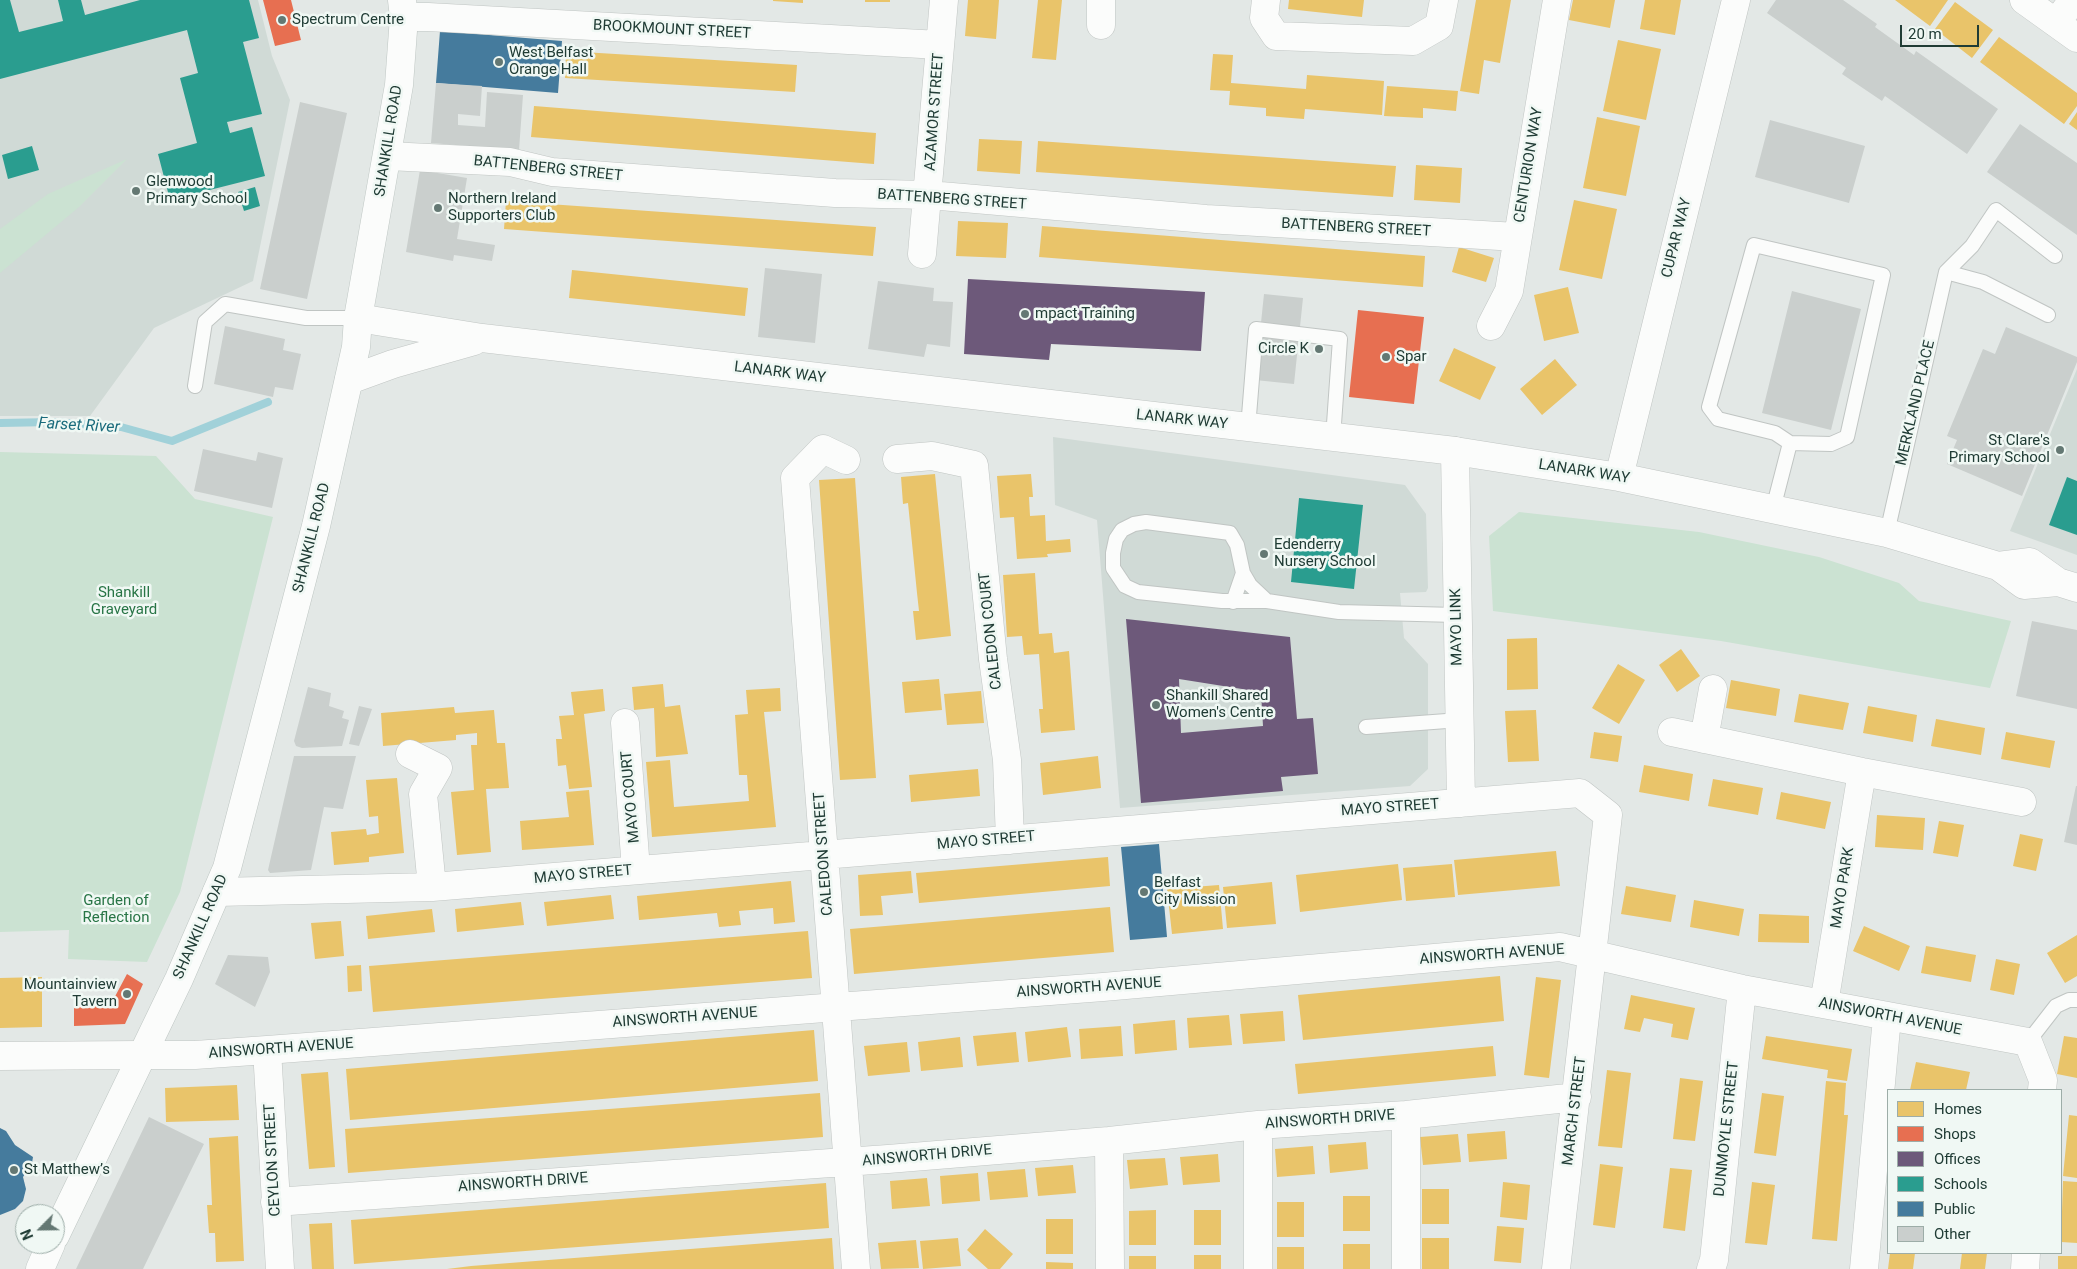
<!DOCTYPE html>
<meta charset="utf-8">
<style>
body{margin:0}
#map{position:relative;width:2077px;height:1269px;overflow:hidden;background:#e3e8e6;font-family:Roboto,sans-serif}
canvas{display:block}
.legend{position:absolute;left:1887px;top:1089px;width:175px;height:165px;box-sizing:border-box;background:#f0f8f4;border:1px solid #9dada8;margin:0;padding:6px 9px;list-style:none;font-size:15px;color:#203c35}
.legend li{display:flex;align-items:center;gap:10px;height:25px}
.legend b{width:25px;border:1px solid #9dada8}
.north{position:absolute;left:15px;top:1204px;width:50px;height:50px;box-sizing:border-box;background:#f0f8f4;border:1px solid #9dada8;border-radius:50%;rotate:247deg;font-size:14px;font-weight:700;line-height:20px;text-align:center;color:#203c35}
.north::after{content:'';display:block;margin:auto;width:18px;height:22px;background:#647873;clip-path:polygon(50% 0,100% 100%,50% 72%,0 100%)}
.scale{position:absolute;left:1900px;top:25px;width:79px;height:22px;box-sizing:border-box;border:2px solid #203c35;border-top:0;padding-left:6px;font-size:15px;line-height:18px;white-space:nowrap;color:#203c35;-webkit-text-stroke:4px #f0f8f4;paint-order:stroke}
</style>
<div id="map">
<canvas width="2077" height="1269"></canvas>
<ul class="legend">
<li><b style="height:14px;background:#e9c46a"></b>Homes</li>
<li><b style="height:14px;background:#e76f51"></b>Shops</li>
<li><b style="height:14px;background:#6d597a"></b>Offices</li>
<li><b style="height:14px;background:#2a9d8f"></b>Schools</li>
<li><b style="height:14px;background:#457b9d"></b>Public</li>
<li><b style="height:14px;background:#cacfcd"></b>Other</li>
</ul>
<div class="north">N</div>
<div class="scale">20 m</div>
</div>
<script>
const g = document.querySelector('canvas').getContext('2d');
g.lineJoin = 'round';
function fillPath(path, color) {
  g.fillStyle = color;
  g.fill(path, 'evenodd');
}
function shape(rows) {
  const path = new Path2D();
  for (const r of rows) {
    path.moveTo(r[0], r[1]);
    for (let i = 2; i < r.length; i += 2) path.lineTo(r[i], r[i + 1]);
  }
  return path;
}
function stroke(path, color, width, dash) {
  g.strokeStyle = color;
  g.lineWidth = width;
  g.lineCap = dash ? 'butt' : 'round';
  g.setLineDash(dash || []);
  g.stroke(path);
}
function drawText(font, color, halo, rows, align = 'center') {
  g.font = font + ' Roboto,sans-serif';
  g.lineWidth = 5;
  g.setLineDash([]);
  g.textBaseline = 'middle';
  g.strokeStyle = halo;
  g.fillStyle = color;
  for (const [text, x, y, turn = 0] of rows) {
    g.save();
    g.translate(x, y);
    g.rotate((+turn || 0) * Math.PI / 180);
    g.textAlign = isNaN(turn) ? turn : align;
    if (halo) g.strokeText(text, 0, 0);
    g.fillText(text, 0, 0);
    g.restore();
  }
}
fillPath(shape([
 [0,0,258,0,272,56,290,100,253,281,154,328,90,416,0,416],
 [2077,369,2077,555,2010,531],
 [1053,437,1405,485,1426,514,1428,588,1426,592,1400,593,1404,638,1428,664,1428,769,1410,786,1120,808,1097,520,1055,505]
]), '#d0dad6');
fillPath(shape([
 [127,159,79,207,0,273,0,229,48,194],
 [0,452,156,456,195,499,273,517,180,892,147,962,68,959,69,930,0,932],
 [1519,512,1699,532,1819,557,1899,583,1919,601,2011,621,1990,688,1721,641,1493,611,1489,536]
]), '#cbe2d2');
fillPath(shape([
 [773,0,803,0,803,3,773,1],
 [865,0,890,0,890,2,865,2],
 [968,0,999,0,996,39,965,36],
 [1038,0,1062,0,1056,60,1032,58],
 [1289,0,1364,0,1362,17,1288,9],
 [1476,0,1511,0,1500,63,1484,60,1479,94,1460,91],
 [1573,0,1615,0,1610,28,1569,20],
 [1645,0,1681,0,1675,35,1640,29],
 [1895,0,1948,0,1930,26],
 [1955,2,1993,30,1972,58,1935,29],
 [1999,37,2077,93,2077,106,2064,124,1980,62],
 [1618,40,1661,49,1646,120,1603,111],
 [566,51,797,65,795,92,565,78],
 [1213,54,1233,55,1231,83,1306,89,1307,75,1384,81,1382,115,1305,109,1304,119,1266,116,1266,108,1229,105,1230,91,1210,90],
 [1387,86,1458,91,1456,111,1423,108,1423,118,1384,116],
 [534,106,876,133,874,164,531,137],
 [2077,112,2077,130,2069,124],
 [1597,117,1640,126,1626,196,1583,188],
 [979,139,1022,141,1020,174,977,171],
 [1038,141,1396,166,1393,197,1036,172],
 [1416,165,1462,168,1460,203,1414,200],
 [1574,200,1617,209,1602,279,1559,270],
 [506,201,876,227,873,256,504,229],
 [958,221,1008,223,1006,258,956,256],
 [1042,226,1425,256,1423,287,1039,257],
 [1459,247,1494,258,1486,282,1452,272],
 [572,270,748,288,745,316,569,298],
 [1568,287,1579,333,1544,341,1534,295],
 [1454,348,1496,367,1480,400,1439,381],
 [1555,359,1577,385,1542,415,1520,389],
 [935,474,951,636,916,640,913,611,919,611,917,593,908,503,903,504,901,477],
 [1031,474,1033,497,1029,497,1030,516,1045,515,1046,541,1070,539,1071,552,1047,554,1048,557,1017,559,1014,517,1000,518,997,476],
 [855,478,876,778,840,780,819,480],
 [1035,573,1039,634,1052,633,1054,653,1069,651,1075,730,1041,733,1039,709,1043,709,1039,654,1024,655,1022,636,1007,637,1003,575],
 [1537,638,1538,689,1507,690,1507,639],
 [1681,649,1700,676,1677,692,1659,665],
 [1618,664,1645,680,1619,724,1592,708],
 [939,679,942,710,905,713,902,682],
 [1731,680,1780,689,1776,716,1726,708],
 [663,684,665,707,680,705,688,754,656,757,654,708,634,710,632,687],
 [780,688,781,711,764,712,776,827,652,837,646,762,670,760,674,807,749,801,747,775,739,775,735,715,748,714,746,690],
 [603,689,605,711,584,714,592,787,569,789,566,765,558,766,556,739,562,739,559,716,574,715,571,692],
 [981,691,984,723,947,725,944,694],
 [1799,694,1849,703,1843,730,1794,722],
 [1868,706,1917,715,1913,742,1863,733],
 [454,707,455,713,494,710,497,743,505,743,509,788,486,789,491,852,457,855,451,792,474,790,471,745,477,745,477,733,456,735,456,740,383,746,381,713],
 [1536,710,1539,761,1508,762,1505,711],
 [1936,719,1985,728,1981,755,1931,746],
 [1594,732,1622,736,1618,762,1590,758],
 [2006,732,2055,741,2050,768,2001,759],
 [1098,756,1101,788,1043,795,1040,763],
 [1644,765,1693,774,1689,801,1639,792],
 [978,769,980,796,911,802,909,775],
 [397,778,404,853,369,857,369,862,334,865,331,832,366,829,367,835,379,833,378,816,369,817,366,780],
 [1713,779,1763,788,1758,815,1708,806],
 [589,790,594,845,522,850,520,821,569,817,566,792],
 [1781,792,1831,802,1825,829,1776,819],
 [1877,815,1925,818,1923,850,1875,847],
 [1939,821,1964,825,1958,857,1933,853],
 [2020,834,2043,839,2036,871,2013,866],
 [1556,851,1560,886,1458,895,1454,860],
 [1108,857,1110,886,919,903,916,873],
 [1398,864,1402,900,1300,912,1296,875],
 [1452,864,1455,897,1406,901,1403,868],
 [911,871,913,893,881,896,883,915,860,916,858,875],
 [791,881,795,922,774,924,773,908,739,911,741,925,719,927,717,913,639,920,637,896],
 [1272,882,1276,924,1227,928,1223,887],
 [1219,885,1223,929,1172,934,1167,889],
 [1626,886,1676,895,1671,922,1621,914],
 [611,895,614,919,547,926,544,902],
 [1694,900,1744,909,1739,936,1690,927],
 [521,902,524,925,457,932,455,909],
 [1110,907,1114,952,854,974,850,929],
 [432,909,435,932,368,939,366,916],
 [1759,914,1809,916,1809,943,1758,942],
 [341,921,344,956,315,959,311,923],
 [1864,926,1910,946,1899,971,1853,951],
 [808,931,812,978,373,1012,369,966],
 [2077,935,2077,976,2065,983,2047,953],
 [1926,946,1976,955,1971,982,1921,973],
 [1996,959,2020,964,2014,995,1990,990],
 [361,965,362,991,348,992,347,966],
 [1500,976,1504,1021,1303,1040,1298,995],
 [42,977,42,1027,0,1028,0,978],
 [1536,977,1561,980,1549,1078,1524,1075],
 [1631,995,1695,1008,1688,1040,1671,1037,1673,1024,1644,1018,1640,1032,1624,1029],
 [1283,1011,1285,1041,1243,1044,1240,1014],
 [1229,1015,1232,1045,1189,1048,1187,1018],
 [1175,1020,1177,1050,1135,1054,1133,1024],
 [1121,1026,1123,1056,1081,1059,1079,1029],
 [1067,1027,1071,1057,1028,1062,1025,1032],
 [814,1030,818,1081,350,1120,346,1069],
 [1016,1032,1019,1062,977,1066,973,1036],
 [1766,1036,1852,1049,1847,1081,1827,1078,1828,1070,1762,1059],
 [2064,1036,2077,1038,2077,1078,2057,1074],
 [960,1037,963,1067,921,1071,918,1042],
 [907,1042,910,1072,868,1076,864,1046],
 [1493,1046,1496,1076,1298,1094,1295,1064],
 [1916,1062,1970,1072,1966,1090,1910,1090],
 [1607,1070,1631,1073,1622,1148,1598,1146],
 [328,1072,335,1167,309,1169,301,1074],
 [1680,1078,1703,1081,1695,1141,1673,1139],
 [1826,1081,1846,1083,1844,1115,1848,1115,1837,1241,1812,1239],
 [237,1085,239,1120,166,1122,165,1088],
 [820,1093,823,1137,348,1173,345,1129],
 [1762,1093,1784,1096,1776,1156,1754,1153],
 [2069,1115,2077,1116,2077,1178,2063,1176],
 [1505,1131,1507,1159,1469,1162,1467,1134],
 [1458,1134,1461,1162,1423,1165,1420,1137],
 [238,1136,244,1261,216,1262,215,1233,209,1233,207,1205,212,1205,209,1138],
 [1366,1142,1368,1169,1330,1173,1328,1145],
 [1313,1146,1315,1174,1277,1177,1275,1149],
 [1218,1154,1220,1182,1183,1185,1180,1157],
 [1165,1158,1168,1185,1130,1189,1127,1160],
 [1600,1164,1623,1167,1615,1228,1593,1225],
 [1073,1165,1076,1193,1038,1196,1035,1168],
 [1670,1168,1692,1170,1685,1231,1663,1228],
 [1025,1169,1028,1197,990,1200,987,1172],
 [978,1173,980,1201,942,1204,940,1176],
 [927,1178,930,1206,892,1209,890,1181],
 [2063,1181,2077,1182,2077,1243,2061,1242],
 [1503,1182,1530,1185,1527,1220,1500,1217],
 [1752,1182,1775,1185,1767,1245,1745,1243],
 [826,1183,829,1228,354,1264,351,1220],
 [1422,1189,1449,1189,1449,1224,1422,1224],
 [1343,1196,1370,1196,1370,1231,1343,1231],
 [1277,1202,1304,1202,1304,1237,1277,1237],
 [1156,1210,1156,1245,1129,1245,1129,1211],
 [1194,1210,1221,1210,1221,1245,1194,1245],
 [1046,1219,1073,1219,1073,1254,1046,1254],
 [332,1223,334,1269,312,1269,309,1224],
 [1497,1226,1524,1228,1521,1263,1494,1261],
 [985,1229,1013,1254,1000,1269,988,1269,967,1250],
 [832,1238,834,1269,447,1269,471,1266],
 [958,1238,961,1266,923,1269,920,1241],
 [1422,1238,1449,1238,1449,1269,1422,1269],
 [916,1240,919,1268,881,1269,878,1243],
 [1343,1244,1370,1244,1370,1269,1343,1269],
 [1277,1247,1304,1247,1304,1269,1277,1269],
 [1890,1253,1915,1253,1913,1269,1888,1269],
 [1962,1253,1987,1253,1985,1269,1960,1269],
 [1194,1255,1221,1255,1221,1269,1194,1269],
 [1129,1256,1156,1256,1156,1269,1129,1269],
 [2058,1256,2077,1256,2077,1269,2058,1269],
 [1046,1262,1073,1263,1073,1269,1046,1269]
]), '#e9c46a');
fillPath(shape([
 [263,0,291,0,301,40,275,46],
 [1358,310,1424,317,1414,404,1349,397],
 [127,974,143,984,125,1024,74,1026,74,1007,111,1004]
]), '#e76f51');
fillPath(shape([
 [968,279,1205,292,1201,351,1051,344,1049,360,964,354],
 [1126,619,1290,637,1297,719,1313,718,1318,774,1281,777,1283,791,1141,803],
 [1179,679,1261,692,1263,726,1181,733]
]), '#6d597a');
fillPath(shape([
 [0,0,10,0,19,32,63,21,58,0,81,0,85,15,140,0,249,0,259,38,243,42,262,114,227,122,230,133,252,127,265,176,170,200,158,154,197,143,180,78,198,73,187,30,0,79],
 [32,146,39,170,8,179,2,155],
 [255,187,260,206,244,211,238,192],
 [2067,477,2077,481,2077,535,2049,525],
 [1299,498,1363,505,1354,589,1291,582]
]), '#2a9d8f');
fillPath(shape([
 [440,31,562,41,558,93,436,83],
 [1159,844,1167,937,1130,940,1121,847],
 [0,1128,6,1131,15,1145,33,1157,32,1163,23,1177,26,1189,23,1201,15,1209,0,1215]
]), '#457b9d');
stroke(shape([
 [0,423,53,422,121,427,172,441,268,402]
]), '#a1d1d9', 8);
fillPath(shape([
 [1776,0,1843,0,1877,24,1875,27,1914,55,1916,51,1998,109,1967,154,1885,96,1882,101,1842,74,1846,68,1767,13],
 [436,83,482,86,480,116,458,114,458,125,485,127,487,92,523,95,519,150,431,143],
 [300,102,347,113,307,299,260,289],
 [1770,120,1865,146,1849,203,1755,177],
 [2020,124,2077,163,2077,235,1987,172],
 [420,170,467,178,457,239,495,245,492,261,454,255,453,261,406,252],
 [765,268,822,274,815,343,758,337],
 [878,281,934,288,933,301,953,302,950,347,927,344,924,357,868,349],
 [1792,291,1861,309,1831,430,1762,413],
 [1264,294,1303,298,1294,384,1255,380],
 [225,326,285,339,283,350,301,354,293,390,275,387,273,397,214,384],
 [2006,327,2077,357,2077,362,2022,496,1947,464,1957,440,1947,436,1983,349,1995,354],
 [203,449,256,461,258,452,283,458,272,508,194,491],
 [2032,621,2077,630,2077,709,2016,696],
 [308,687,331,693,329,706,344,711,342,718,349,720,342,746,302,748,296,746,294,741],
 [359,706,372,709,359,746,349,744],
 [294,756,356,756,343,809,324,807,311,870,270,873,268,870],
 [2076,786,2077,786,2077,845,2064,842],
 [228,955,268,957,270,972,255,1007,215,984],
 [149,1117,204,1144,197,1158,143,1269,76,1269]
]), '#cacfcd');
const service = shape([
 [1946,272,1972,246,1996,210,2055,256],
 [1946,272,1983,282,2048,315],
 [195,386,205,322,225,304,306,318,358,318],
 [1248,428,1256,329,1340,339,1333,438],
 [1773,509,1790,443,1775,433,1718,419,1709,407,1754,245,1883,275,1847,437,1831,444,1790,443],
 [1146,522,1230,533,1237,545,1243,573,1250,585,1267,601,1222,601,1138,592,1125,586,1113,568,1113,553,1116,539,1122,530,1134,524,1146,522],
 [1887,533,1946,272],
 [1267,601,1339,612,1456,615],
 [1233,602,1243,573],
 [1366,727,1460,720],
 [2028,1042,2056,1006,2069,1000,2077,1000]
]);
const minor = shape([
 [1266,0,1264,18,1276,36,1413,41,1439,26,1444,0],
 [2024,0,2077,38],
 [404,17,428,17,940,45],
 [2056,23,2073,0],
 [1101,25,1101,0],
 [388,156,510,162,552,172,835,193,929,195,1206,219,1517,237],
 [922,254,944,0],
 [1491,326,1509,291,1557,0],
 [1455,451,1461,803],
 [897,459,932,456,974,465,993,659,1007,760,1010,840],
 [846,460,823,449,795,478,856,1269],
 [625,723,636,870],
 [1672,732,1862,772,2022,802],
 [1704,739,1713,689],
 [410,754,438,768,423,794,432,887],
 [217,892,432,887,1580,793,1608,815,1556,1269],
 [1824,1004,1862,772],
 [267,1050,280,1269],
 [140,1055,195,1055,267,1050,1103,987,1560,947,1742,989,2028,1042,2043,1080,2042,1090],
 [1258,1125,1258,1269],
 [1109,1141,1110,1269],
 [275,1202,888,1159,1109,1141,1258,1125,1406,1115,1577,1097],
 [1406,1269,1406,1115],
 [1711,1269,1714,1260,1742,989],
 [1864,1269,1887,1017],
 [2025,1269,2026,1253]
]);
const tertiary = shape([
 [358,318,482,338,1455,451,1619,477,1887,533,1998,566,2024,585,2058,582],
 [349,380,393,364,474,341],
 [1619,477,1736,0],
 [1998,566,2030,562,2058,582,2077,588],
 [0,1056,140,1055]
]);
const secondary = shape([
 [55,1236,179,979,227,868,316,526,356,347,358,318,399,85,404,17,402,0],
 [40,1269,51,1244]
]);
stroke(service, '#c0c5c3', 16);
stroke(minor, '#c0c5c3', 29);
stroke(tertiary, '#c0c5c3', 29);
stroke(secondary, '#bec6c3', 29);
stroke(service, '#fbfcfb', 14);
stroke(minor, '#fbfcfb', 28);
stroke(tertiary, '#fbfcfb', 28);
stroke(secondary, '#fbfcfb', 28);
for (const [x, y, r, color] of [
 [282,20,5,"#647873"],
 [499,62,5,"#647873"],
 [136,191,5,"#647873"],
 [438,208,5,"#647873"],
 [1025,314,5,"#647873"],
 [1319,349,5,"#647873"],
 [1386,357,5,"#647873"],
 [2060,450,5,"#647873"],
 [1264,554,5,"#647873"],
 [1156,705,5,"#647873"],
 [1144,892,5,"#647873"],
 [127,994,5,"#647873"],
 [14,1170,5,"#647873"]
]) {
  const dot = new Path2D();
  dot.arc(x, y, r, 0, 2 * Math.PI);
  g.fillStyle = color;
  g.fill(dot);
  stroke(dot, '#f0f8f4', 2);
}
drawText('15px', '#203c35', '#f0f8f4', [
 ["Spectrum Centre",292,20],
 ["West Belfast",509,53],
 ["Orange Hall",509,70],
 ["Glenwood",146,182],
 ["Primary School",146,199],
 ["Northern Ireland",448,199],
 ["Supporters Club",448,216],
 ["mpact Training",1035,314],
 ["Circle K",1309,349,"right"],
 ["Spar",1396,357],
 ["St Clare's",2050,441,"right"],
 ["Primary School",2050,458,"right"],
 ["Edenderry",1274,545],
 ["Nursery School",1274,562],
 ["Shankill Shared",1166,696],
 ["Women's Centre",1166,713],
 ["Belfast",1154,883],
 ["City Mission",1154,900],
 ["Mountainview",117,985,"right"],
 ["Tavern",117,1002,"right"],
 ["St Matthew’s",24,1170]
], 'left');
drawText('15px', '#203c35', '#f0f8f4', [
 ["BROOKMOUNT STREET",672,30,3],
 ["AZAMOR STREET",935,112,-86],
 ["SHANKILL ROAD",389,141,-81],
 ["CENTURION WAY",1529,165,-81],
 ["BATTENBERG STREET",548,169,6],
 ["BATTENBERG STREET",952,200,4],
 ["BATTENBERG STREET",1356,228,3],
 ["CUPAR WAY",1677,238,-76],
 ["LANARK WAY",780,373,7],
 ["MERKLAND PLACE",1916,403,-77],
 ["LANARK WAY",1182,420,6],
 ["LANARK WAY",1584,472,9],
 ["SHANKILL ROAD",312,538,-76],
 ["MAYO LINK",1457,627,-91],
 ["CALEDON COURT",991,631,-96],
 ["MAYO COURT",631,797,-95],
 ["MAYO STREET",1390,808,-4],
 ["MAYO STREET",986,841,-5],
 ["CALEDON STREET",824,854,-94],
 ["MAYO STREET",583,875,-5],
 ["MAYO PARK",1843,888,-81],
 ["SHANKILL ROAD",201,927,-66],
 ["AINSWORTH AVENUE",1492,955,-4],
 ["AINSWORTH AVENUE",1089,988,-4],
 ["AINSWORTH AVENUE",1890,1017,11],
 ["AINSWORTH AVENUE",685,1018,-4],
 ["AINSWORTH AVENUE",281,1049,-4],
 ["MARCH STREET",1575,1111,-83],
 ["AINSWORTH DRIVE",1330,1120,-4],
 ["DUNMOYLE STREET",1727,1129,-84],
 ["AINSWORTH DRIVE",927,1156,-5],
 ["CEYLON STREET",273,1160,-93],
 ["AINSWORTH DRIVE",523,1183,-4]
]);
drawText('15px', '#287546', '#f0f8f4', [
 ["Shankill",124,593],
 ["Graveyard",124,610],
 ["Garden of",116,901],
 ["Reflection",116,918]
]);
drawText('italic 16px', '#186a7b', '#f0f8f4', [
 ["Farset River",79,426,3]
]);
</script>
